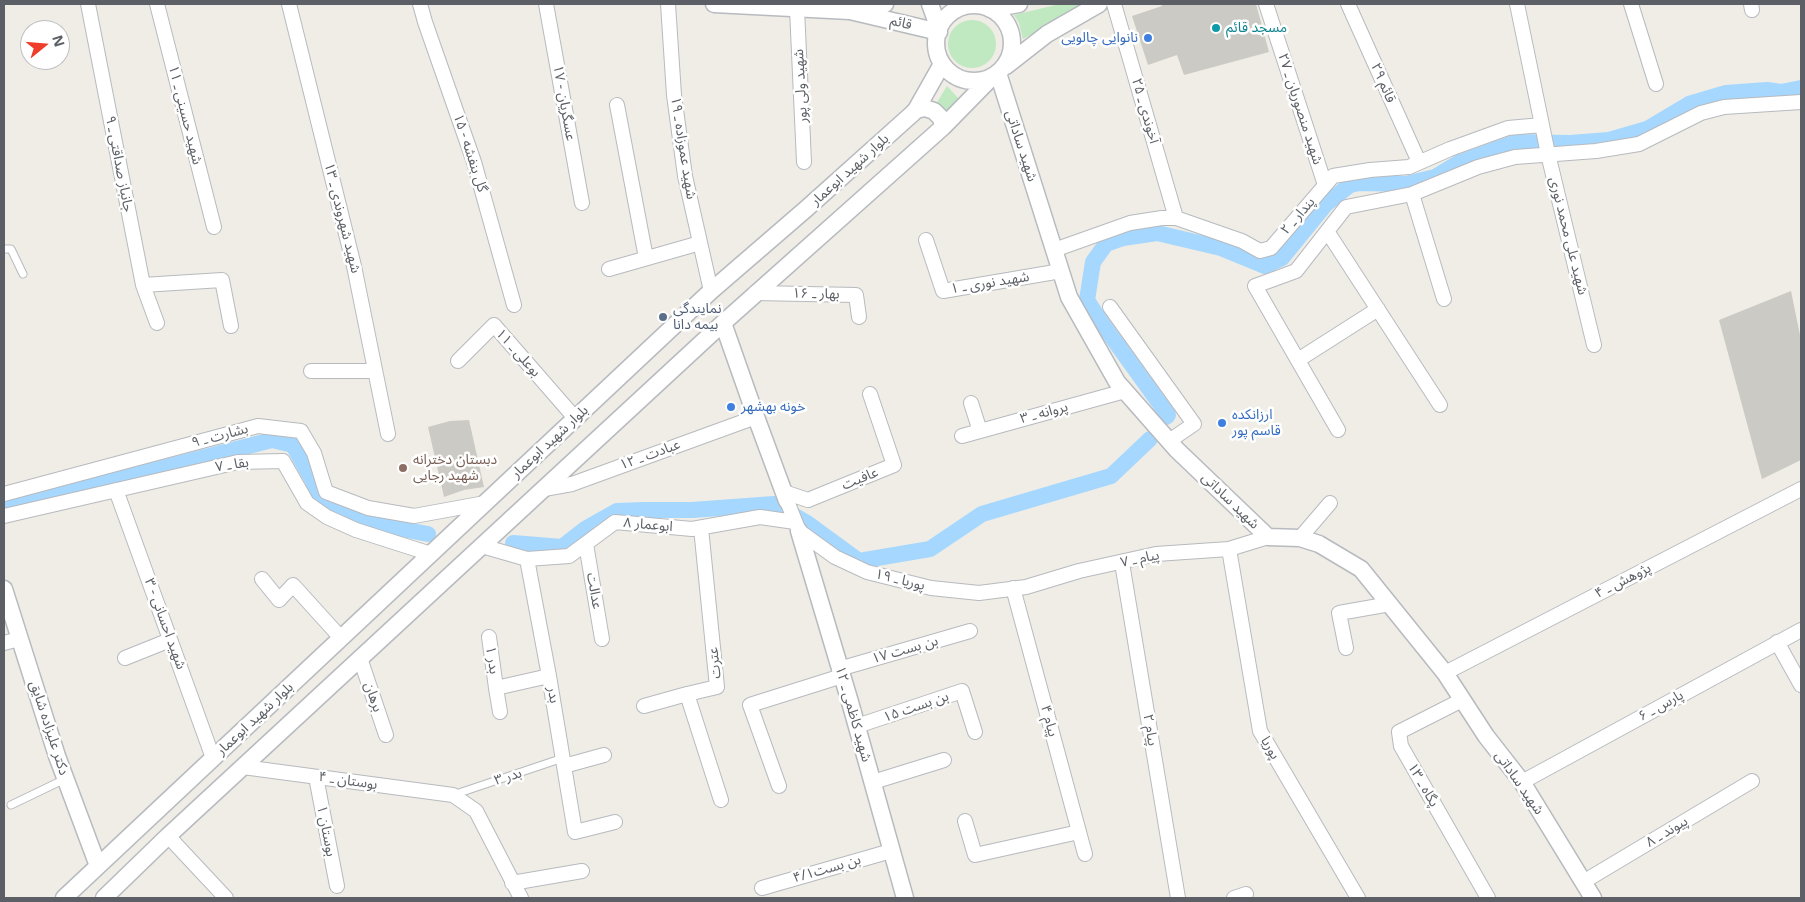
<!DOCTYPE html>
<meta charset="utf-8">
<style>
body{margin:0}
#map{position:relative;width:1805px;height:902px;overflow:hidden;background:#efede5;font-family:"Noto Sans",sans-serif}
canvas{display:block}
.frame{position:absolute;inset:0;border:5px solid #5c6066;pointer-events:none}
.north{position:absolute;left:20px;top:20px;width:50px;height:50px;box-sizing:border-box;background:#fff;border:1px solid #bebfc2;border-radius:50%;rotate:73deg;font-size:14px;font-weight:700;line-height:20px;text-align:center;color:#5c6066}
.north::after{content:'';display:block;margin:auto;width:18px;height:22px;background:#ef3d2b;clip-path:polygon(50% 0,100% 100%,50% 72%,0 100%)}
</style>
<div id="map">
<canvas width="1805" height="902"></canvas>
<div class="frame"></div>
<div class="north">N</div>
</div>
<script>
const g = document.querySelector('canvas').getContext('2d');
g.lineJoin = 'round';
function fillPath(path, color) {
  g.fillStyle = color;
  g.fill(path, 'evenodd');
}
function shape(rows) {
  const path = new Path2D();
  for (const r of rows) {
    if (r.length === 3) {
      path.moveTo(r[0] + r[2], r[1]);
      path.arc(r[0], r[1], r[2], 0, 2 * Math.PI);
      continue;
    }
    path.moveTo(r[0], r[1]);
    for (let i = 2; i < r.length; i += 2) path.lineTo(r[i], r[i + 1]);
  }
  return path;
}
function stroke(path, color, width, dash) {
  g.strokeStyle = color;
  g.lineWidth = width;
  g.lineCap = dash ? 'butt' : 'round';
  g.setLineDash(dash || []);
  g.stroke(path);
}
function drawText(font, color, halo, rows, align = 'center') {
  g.font = font + ' "Noto Sans","Noto Sans Arabic",sans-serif';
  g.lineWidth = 5;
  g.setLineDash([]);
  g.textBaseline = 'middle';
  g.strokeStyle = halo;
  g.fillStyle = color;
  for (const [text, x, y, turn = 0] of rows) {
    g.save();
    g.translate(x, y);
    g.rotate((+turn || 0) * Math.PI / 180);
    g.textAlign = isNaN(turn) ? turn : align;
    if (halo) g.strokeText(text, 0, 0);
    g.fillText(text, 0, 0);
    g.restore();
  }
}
fillPath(shape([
 [1060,4,1085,4,1023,39,1019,23,1014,15],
 [972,44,24],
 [947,86,960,100,949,113,936,104]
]), '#c0e8c1');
stroke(shape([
 [1166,417,1168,415,1101,322,1087,300,1093,262,1106,244,1123,238,1157,233,1221,248,1265,266,1282,258,1326,204,1350,185,1359,183,1406,184,1435,177,1458,163,1516,142,1570,143,1609,140,1647,129,1689,104,1726,93,1767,90,1781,92,1801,88],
 [4,508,272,440,293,445,313,481,317,499,329,510,402,529,428,534],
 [513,543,562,547,585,529,617,511,644,510,692,510,774,504,807,523,859,561,930,549,982,514,1111,476,1150,439]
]), '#a5d7ff', 16);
fillPath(shape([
 [1161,4,1256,4,1269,52,1184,75,1177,55,1148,65,1132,16,1162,6],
 [1791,291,1801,340,1801,460,1762,479,1719,320],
 [469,420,484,487,464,490,444,497,428,427,450,421]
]), '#cccac4');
const service = shape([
 [4,249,11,249,23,274],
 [453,795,563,758],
 [11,805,65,779]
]);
const minor = shape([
 [88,4,143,285,157,323],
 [157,4,214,227],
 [289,4,354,266,388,434],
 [420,4,425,22,474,162,514,305],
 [546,4,582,203],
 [668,4,674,95,685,176,711,291],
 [1114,4,1176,218],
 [1266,4,1325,185],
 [1348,4,1419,162],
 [1517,4,1548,154,1594,345],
 [1631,4,1656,84],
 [1751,4,1752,10],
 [797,9,804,162],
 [617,105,646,258],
 [1412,194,1444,299],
 [1327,231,1440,405],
 [926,240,943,291,1061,271],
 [1054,250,1130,223,1162,218,1176,218,1242,241,1260,251,1271,248,1333,176,1370,170,1409,167,1450,149,1508,128,1542,125],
 [609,269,700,243],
 [143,285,222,280,231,326],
 [755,293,856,295,859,317],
 [1110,307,1194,424,1169,441],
 [1298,360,1378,309],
 [458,361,494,325,575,418],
 [311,371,375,371],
 [971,403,980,431],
 [1338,430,1255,286,1296,271,1346,207,1412,194,1478,167,1515,157,1596,151,1639,144,1701,113,1724,107,1801,102],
 [962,436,1125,391],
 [544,489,572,484,756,417],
 [116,490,213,758],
 [784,492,808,500,894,465,870,394],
 [4,494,258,426,301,431,314,453,326,492,368,508,414,516,485,503],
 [787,501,799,531,835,557,867,572,931,588,979,593,1026,587,1079,571,1156,554,1229,549,1268,537],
 [4,516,238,462,283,461,307,503,327,517,356,530,431,554],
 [701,528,717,687,687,694,721,800],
 [1300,538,1330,503],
 [586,544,602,639],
 [482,546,527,559,569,556,615,522,692,529,760,517,795,522],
 [1229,549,1260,731,1358,898],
 [527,559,549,676,575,832,615,822],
 [1122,563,1178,898],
 [262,579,279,600,293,585,341,638],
 [1013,588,1085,854],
 [489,637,496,688,549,676],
 [1777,642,1801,685],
 [4,643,19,639],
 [1346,648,1339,613,1390,604],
 [125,658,170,640],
 [360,658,386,735],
 [839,669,970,631],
 [1445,673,1801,489],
 [496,688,500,712],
 [1462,700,1399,732,1401,746,1488,898],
 [644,706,687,694],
 [857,726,962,691,975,732],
 [564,766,604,755],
 [243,767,453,795,476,811,521,898],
 [316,777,337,886],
 [873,782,944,760],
 [1522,782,1801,630],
 [779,786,750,705,842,676],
 [965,821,975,855,1079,832],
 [168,836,226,898],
 [1583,882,1752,781],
 [512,883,582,871],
 [762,888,891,851],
 [1234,898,1246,894]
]);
const tertiary = shape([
 [714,4,850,11,939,32],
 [930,4,939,29],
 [974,43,38],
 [990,9,1019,4],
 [859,11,877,7,885,4],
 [1006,66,1047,34,1099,4],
 [998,73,1069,297,1117,382,1177,450,1268,537,1300,538,1319,544,1361,569,1445,673,1486,736,1522,782,1593,898],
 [916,110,925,108,934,111,941,118,943,127],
 [723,323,756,417,787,501],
 [799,531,850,702,905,898],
 [4,589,57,756,98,866],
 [64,898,711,291,806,209,912,114,916,110,942,64],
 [104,898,168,836,723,323,943,127,993,76]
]);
stroke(service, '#b7babf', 9);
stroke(minor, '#b7babf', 16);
stroke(tertiary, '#b7babf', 19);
stroke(service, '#fff', 7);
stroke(minor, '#fff', 14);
stroke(tertiary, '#fff', 16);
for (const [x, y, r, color] of [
 [1216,28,5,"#0f9aa8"],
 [1148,38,5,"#3f7fe0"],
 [663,317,5,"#5c6f8a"],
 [731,407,5,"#3f7fe0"],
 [1222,423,5,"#3f7fe0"],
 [403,468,5,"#8d6e63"]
]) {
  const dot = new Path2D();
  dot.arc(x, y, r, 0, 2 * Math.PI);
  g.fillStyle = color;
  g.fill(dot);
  stroke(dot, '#fff', 2);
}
drawText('14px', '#5c6066', '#fff', [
 ["قائم",901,23,14],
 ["قائم ۲۹",1383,83,66],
 ["شهید ولی پور",801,86,-93],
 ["عسگریان - ۱۷",564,103,80],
 ["شهید منصوریان ـ ۲۷",1300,109,72],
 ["آخوندی ـ ۲۵",1145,111,74],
 ["شهید حسینی ـ ۱۱",185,115,76],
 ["شهید ساداتی",1021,146,72],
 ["شهید عموزاده ـ ۱۹",683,148,81],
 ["گل بنفشه - ۱۵",470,153,72],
 ["جانباز صداقتی ـ ۹",119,164,79],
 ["بلوار شهید ابوعمار",850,170,-42],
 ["پندار ـ ۲",1298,216,-49],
 ["شهید شهروندی ـ ۱۳",342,218,76],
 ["شهید علی محمد نوری",1568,236,76],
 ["شهید نوری ـ ۱",990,283,-9],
 ["بهار ـ ۱۶",816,294,1],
 ["بوعلی ـ ۱۱",518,353,48],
 ["پروانه ـ ۳",1044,413,-15],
 ["بشارت ـ ۹",220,436,-15],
 ["بلوار شهید ابوعمار",550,442,-43],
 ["عبادت ـ ۱۲",650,455,-20],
 ["بقا ـ ۷",232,465,-9],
 ["عافیت",860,479,-22],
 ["شهید ساداتی",1230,501,44],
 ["ابوعمار ۸",648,525,5],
 ["پیام ـ ۷",1140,559,-12],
 ["پوریا ـ ۱۹",900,580,14],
 ["پژوهش ـ ۴",1623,581,-27],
 ["عدالت",594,591,80],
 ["شهید احسانی - ۳",165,624,70],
 ["بن بست ۱۷",905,650,-16],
 ["بدر ۱",492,660,82],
 ["عترت",715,663,-96],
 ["بدر",553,695,81],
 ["برهان",373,697,71],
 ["پارس ـ ۶",1661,706,-29],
 ["بن بست ۱۵",916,707,-19],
 ["شهید کاظمی ـ ۱۲",853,714,74],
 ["بلوار شهید ابوعمار",255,719,-43],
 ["پیام ۴",1049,721,75],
 ["دکتر علیزاده شایق",49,728,72],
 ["پیام ۲",1150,730,81],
 ["پوریا",1270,748,60],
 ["بدر ۳",508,777,-18],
 ["بوستان ـ ۴",348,781,8],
 ["شهید ساداتی",1519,783,55],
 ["پگاه ـ ۱۳",1423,785,60],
 ["بوستان ۱",326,831,79],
 ["پیوند ـ ۸",1667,832,-31],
 ["بن بست۴/۱",827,869,-16]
]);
drawText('14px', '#0d838f', '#fff', [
 ["مسجد قائم",1226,28]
], 'left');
drawText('14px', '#366cbe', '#fff', [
 ["نانوایی چالویی",1138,38,"right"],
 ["خونه بهشهر",741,407],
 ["ارزانکده",1232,415],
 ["قاسم پور",1232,431]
], 'left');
drawText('14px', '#4e5e75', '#fff', [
 ["نمایندگی",673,309],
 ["بیمه دانا",673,325]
], 'left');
drawText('14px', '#785e54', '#fff', [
 ["دبستان دخترانه",413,460],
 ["شهید رجایی",413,476]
], 'left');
</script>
